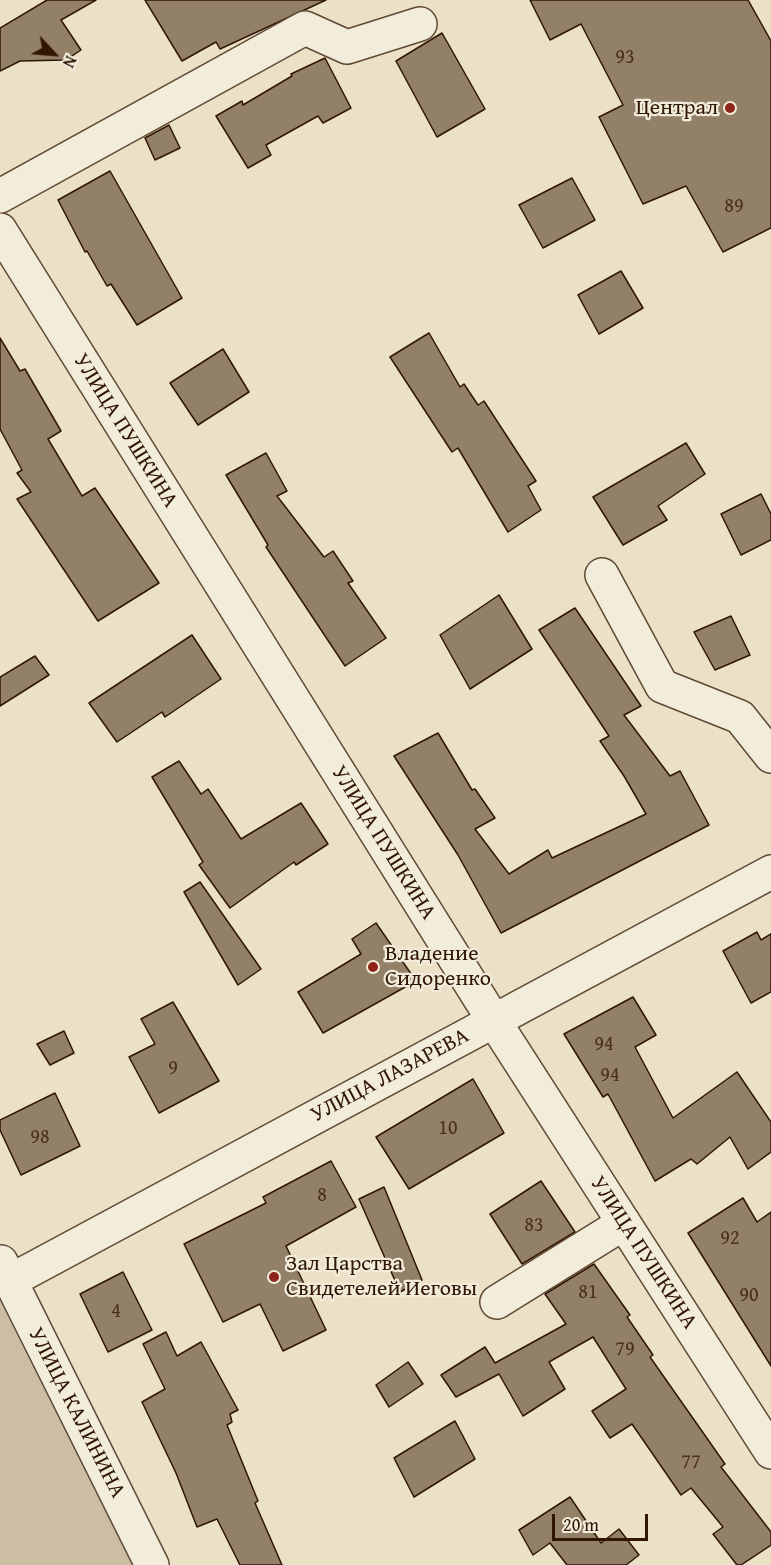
<!DOCTYPE html>
<meta charset="utf-8">
<style>
body{margin:0}
#map{position:relative;width:771px;height:1565px;overflow:hidden;background:#ebe1c6;font-family:"Gentium Book Plus",serif}
canvas{display:block}
.north{position:absolute;left:24px;top:24px;width:60px;height:60px;-webkit-text-stroke:4px #f2ecda;paint-order:stroke;rotate:116deg;font-size:16px;font-weight:700;line-height:24px;text-align:center;color:#311604}
.north::after{content:'';display:block;margin:auto;width:21px;height:27px;background:#311604;clip-path:polygon(50% 0,100% 100%,50% 72%,0 100%)}
.scale{position:absolute;left:552px;top:1514px;width:96px;height:27px;box-sizing:border-box;border:3px solid #311604;border-top:0;padding-left:8px;font-size:18px;line-height:21px;white-space:nowrap;color:#311604;-webkit-text-stroke:4px #f2ecda;paint-order:stroke}
</style>
<div id="map">
<canvas width="771" height="1565"></canvas>
<div class="north">N</div>
<div class="scale">20 m</div>
</div>
<script>
const g = document.querySelector('canvas').getContext('2d');
g.lineJoin = 'round';
function fillPath(path, color) {
  g.fillStyle = color;
  g.fill(path, 'evenodd');
}
function shape(rows) {
  const path = new Path2D();
  for (const r of rows) {
    path.moveTo(r[0], r[1]);
    for (let i = 2; i < r.length; i += 2) path.lineTo(r[i], r[i + 1]);
  }
  return path;
}
function stroke(path, color, width, dash) {
  g.strokeStyle = color;
  g.lineWidth = width;
  g.lineCap = dash ? 'butt' : 'round';
  g.setLineDash(dash || []);
  g.stroke(path);
}
function drawText(font, color, halo, rows, align = 'center') {
  g.font = font + ' "Gentium Book Plus",serif';
  g.lineWidth = 4.5;
  g.setLineDash([]);
  g.textBaseline = 'middle';
  g.strokeStyle = halo;
  g.fillStyle = color;
  for (const [text, x, y, turn = 0] of rows) {
    g.save();
    g.translate(x, y);
    g.rotate((+turn || 0) * Math.PI / 180);
    g.textAlign = isNaN(turn) ? turn : align;
    if (halo) g.strokeText(text, 0, 0);
    g.fillText(text, 0, 0);
    g.restore();
  }
}
fillPath(shape([
 [0,1296,132,1565,0,1565]
]), '#cbbea5');
const building = shape([
 [47,0,96,0,61,20,81,50,66,60,20,61,0,71,0,28,47,0],
 [145,0,326,0,220,49,216,42,182,61,145,0],
 [530,0,748,0,771,41,771,228,723,252,686,186,643,204,599,117,623,105,581,24,550,40,530,0],
 [442,33,485,109,437,137,396,61,442,33],
 [325,58,351,108,323,123,318,116,266,145,271,155,248,168,216,116,242,101,243,105,292,76,291,74,325,58],
 [169,125,180,148,155,160,145,138,169,125],
 [110,171,182,298,137,325,111,284,107,286,87,251,85,252,58,200,110,171],
 [572,178,595,220,543,248,519,205,572,178],
 [621,271,643,308,599,334,578,295,621,271],
 [429,333,460,387,464,384,478,405,484,401,536,481,528,486,541,510,508,532,458,448,452,452,390,357,429,333],
 [0,338,20,371,25,369,61,431,48,439,82,496,95,488,159,583,98,621,17,499,31,492,17,473,22,470,0,429,0,338],
 [223,349,249,392,198,425,170,383,223,349],
 [686,443,705,474,658,506,667,520,623,545,593,497,686,443],
 [266,453,287,491,277,496,324,557,333,551,353,581,348,583,386,638,345,666,266,547,268,545,226,475,266,453],
 [761,494,771,514,771,540,741,555,721,514,761,494],
 [499,595,532,649,470,689,440,635,499,595],
 [575,608,641,706,624,715,670,776,680,771,709,825,501,933,458,855,394,756,438,733,472,790,475,789,495,818,475,829,509,874,548,850,552,858,646,814,624,776,600,741,609,736,539,630,575,608],
 [731,616,750,655,715,670,694,632,731,616],
 [192,635,221,679,165,717,162,712,117,742,89,703,192,635],
 [35,656,49,675,0,706,0,677,35,656],
 [179,761,201,794,208,789,241,839,301,803,328,844,296,865,294,862,230,908,199,865,203,862,152,777,179,761],
 [200,882,261,969,238,985,184,892,200,882],
 [376,923,416,981,323,1033,298,992,361,954,352,939,376,923],
 [757,932,761,940,771,934,771,992,751,1003,723,951,757,932],
 [633,997,656,1035,635,1047,673,1118,737,1072,771,1122,771,1152,748,1169,730,1137,697,1164,691,1159,655,1181,608,1094,603,1097,564,1034,633,997],
 [173,1002,219,1081,159,1113,129,1057,155,1044,141,1019,173,1002],
 [64,1031,74,1053,50,1065,37,1044,64,1031],
 [473,1079,504,1133,409,1189,376,1137,473,1079],
 [55,1093,80,1146,21,1175,0,1130,0,1120,55,1093],
 [331,1161,356,1207,286,1246,326,1330,283,1351,260,1304,223,1322,184,1244,266,1203,263,1197,331,1161],
 [541,1181,575,1232,522,1264,490,1214,541,1181],
 [384,1187,422,1280,400,1292,359,1199,384,1187],
 [743,1198,757,1222,771,1212,771,1366,688,1233,743,1198],
 [594,1264,630,1315,627,1317,653,1355,650,1357,725,1464,721,1467,771,1532,771,1545,741,1565,737,1565,713,1534,723,1527,691,1488,681,1495,632,1424,610,1438,592,1411,626,1389,593,1337,549,1362,565,1389,523,1416,499,1374,456,1397,441,1375,485,1347,495,1363,566,1324,545,1294,594,1264],
 [123,1272,152,1330,108,1352,80,1294,123,1272],
 [166,1332,177,1356,201,1342,238,1410,230,1414,232,1422,227,1425,258,1501,255,1503,282,1565,240,1565,217,1519,197,1527,176,1473,142,1402,165,1389,143,1344,166,1332],
 [408,1362,423,1384,389,1407,376,1385,408,1362],
 [455,1421,475,1459,414,1497,394,1458,455,1421],
 [570,1497,601,1543,619,1529,639,1555,626,1565,567,1565,550,1543,533,1555,519,1530,570,1497]
]);
fillPath(building, '#928069');
stroke(building, '#311604', 1.5);
const minor = shape([
 [0,196,305,28,347,47,420,24],
 [0,230,494,1021,771,1452],
 [602,575,662,686,740,717,771,756],
 [1,1262,152,1565],
 [10,1281,771,872],
 [497,1302,624,1223]
]);
stroke(minor, '#604934', 36);
stroke(minor, '#f2ecda', 33);
for (const [x, y, r, color] of [
 [730,108,6,"#8f2418"],
 [373,967,6,"#8f2418"],
 [274,1277,6,"#8f2418"]
]) {
  const dot = new Path2D();
  dot.arc(x, y, r, 0, 2 * Math.PI);
  g.fillStyle = color;
  g.fill(dot);
  stroke(dot, '#f2ecda', 2);
}
drawText('20px', '#49301d', null, [
 ["93",625,58],
 ["89",734,207],
 ["94",604,1045],
 ["9",173,1069],
 ["94",610,1076],
 ["10",448,1129],
 ["98",40,1138],
 ["8",322,1196],
 ["83",534,1226],
 ["92",730,1239],
 ["81",588,1293],
 ["90",749,1296],
 ["4",116,1312],
 ["79",625,1350],
 ["77",691,1463]
]);
drawText('22px', '#311604', '#f2ecda', [
 ["Централ",718,108,"right"],
 ["Владение",385,954],
 ["Сидоренко",385,979],
 ["Зал Царства",286,1264],
 ["Свидетелей Иеговы",286,1289]
], 'left');
drawText('22px', '#311604', '#f2ecda', [
 ["УЛИЦА ПУШКИНА",125,431,58],
 ["УЛИЦА ПУШКИНА",383,843,58],
 ["УЛИЦА ЛАЗАРЕВА",390,1076,-28],
 ["УЛИЦА ПУШКИНА",643,1253,57],
 ["УЛИЦА КАЛИНИНА",76,1413,63]
]);
</script>
